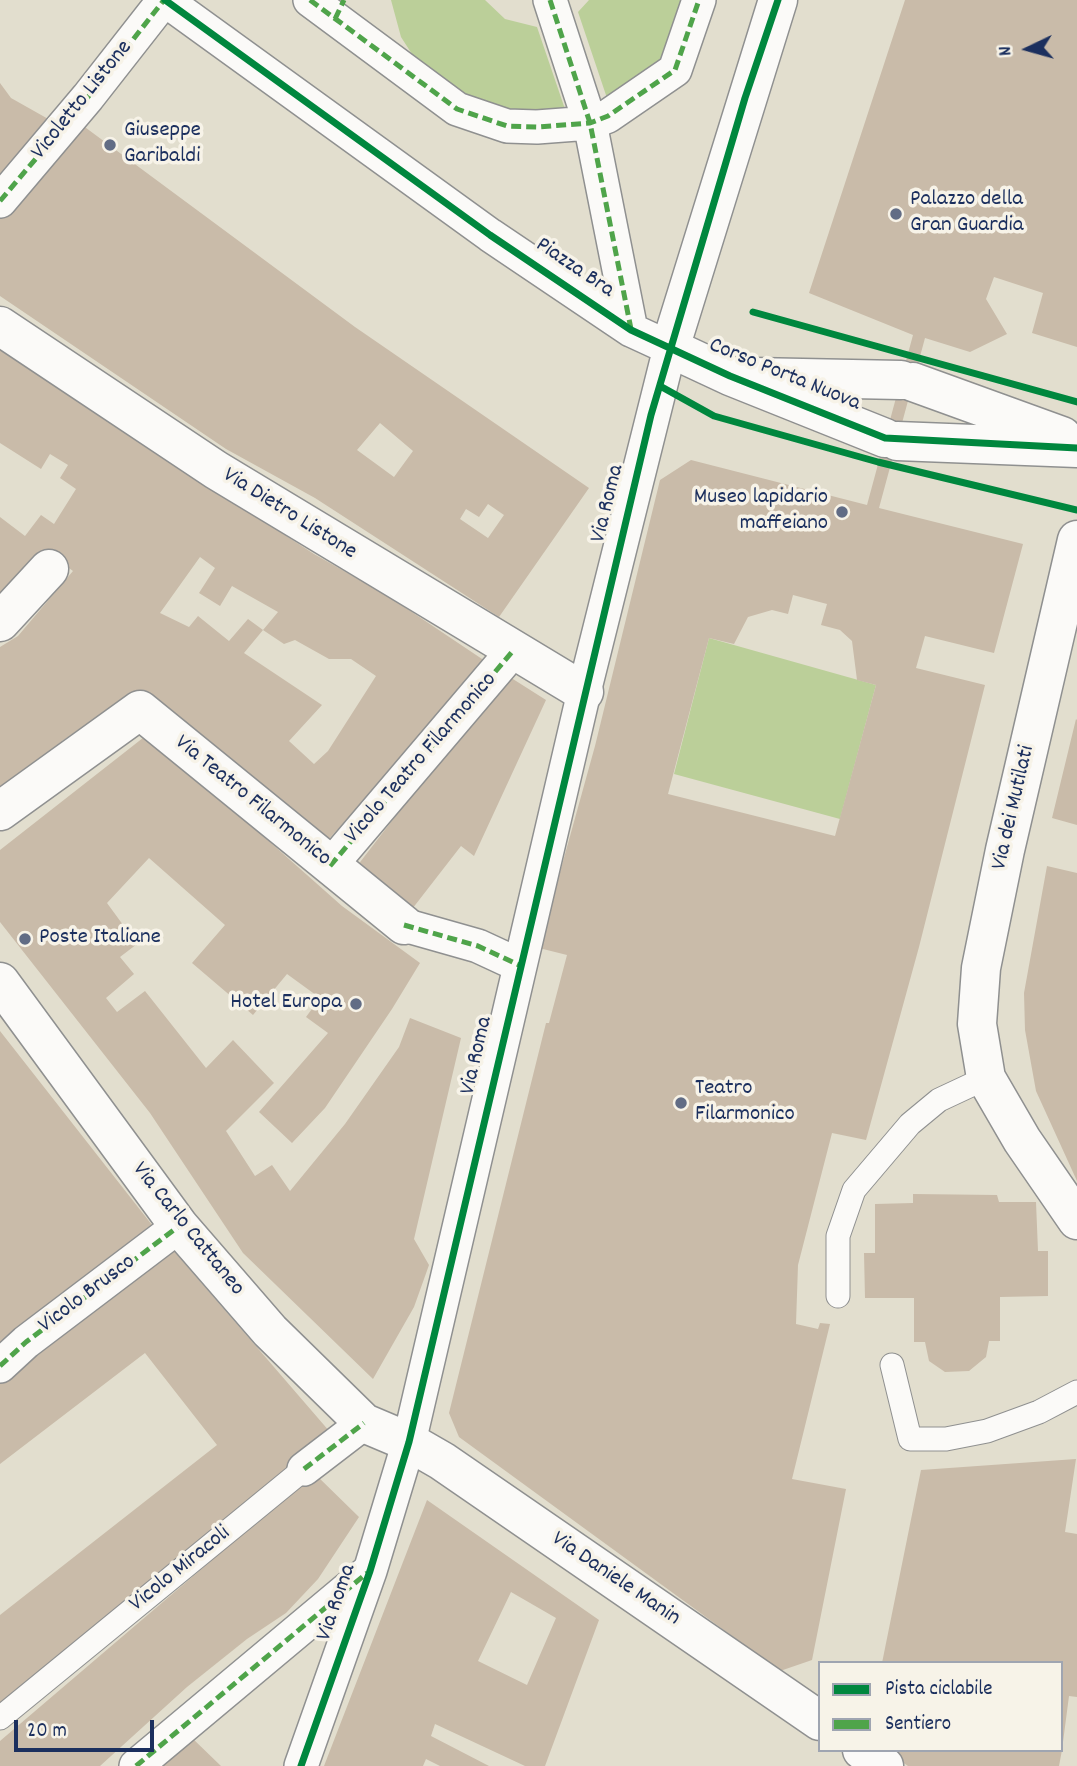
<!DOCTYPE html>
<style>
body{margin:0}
#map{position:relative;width:1077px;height:1766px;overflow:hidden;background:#e2dece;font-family:Dekko,sans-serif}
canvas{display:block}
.legend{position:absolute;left:818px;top:1661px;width:245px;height:91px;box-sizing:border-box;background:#f7f3e8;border:2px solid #9fa5b1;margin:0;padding:9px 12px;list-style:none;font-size:21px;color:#1b2f5e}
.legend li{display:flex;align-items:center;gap:14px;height:35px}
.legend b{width:35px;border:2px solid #9fa5b1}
.north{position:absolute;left:993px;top:14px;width:70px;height:70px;-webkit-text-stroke:5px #f7f3e8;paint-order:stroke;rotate:265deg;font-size:19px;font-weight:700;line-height:28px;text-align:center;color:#1b2f5e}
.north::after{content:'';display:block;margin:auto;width:24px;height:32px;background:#1b2f5e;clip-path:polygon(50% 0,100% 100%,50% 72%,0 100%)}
.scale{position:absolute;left:14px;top:1720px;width:140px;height:32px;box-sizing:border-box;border:4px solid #1b2f5e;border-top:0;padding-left:9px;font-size:21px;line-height:24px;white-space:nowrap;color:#1b2f5e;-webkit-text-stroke:5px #f7f3e8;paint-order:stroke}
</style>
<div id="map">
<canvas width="1077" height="1766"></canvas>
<ul class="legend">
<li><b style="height:9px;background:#00873e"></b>Pista ciclabile</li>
<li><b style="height:9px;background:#4fa44a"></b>Sentiero</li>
</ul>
<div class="north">N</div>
<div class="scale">20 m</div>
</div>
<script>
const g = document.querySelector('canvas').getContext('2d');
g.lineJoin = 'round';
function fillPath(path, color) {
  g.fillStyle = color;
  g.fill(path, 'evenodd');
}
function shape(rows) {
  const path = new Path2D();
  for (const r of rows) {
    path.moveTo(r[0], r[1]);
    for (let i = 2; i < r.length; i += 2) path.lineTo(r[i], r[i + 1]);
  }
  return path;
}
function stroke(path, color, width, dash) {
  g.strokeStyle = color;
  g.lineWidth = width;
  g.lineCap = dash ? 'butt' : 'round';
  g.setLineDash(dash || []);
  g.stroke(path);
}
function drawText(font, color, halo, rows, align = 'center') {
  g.font = font + ' Dekko,sans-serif';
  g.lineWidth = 7;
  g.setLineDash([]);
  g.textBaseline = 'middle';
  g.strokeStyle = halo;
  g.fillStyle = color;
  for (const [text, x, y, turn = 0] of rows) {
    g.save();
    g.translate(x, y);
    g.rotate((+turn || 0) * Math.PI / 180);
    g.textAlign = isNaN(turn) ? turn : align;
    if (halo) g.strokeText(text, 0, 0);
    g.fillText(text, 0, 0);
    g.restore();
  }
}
fillPath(shape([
 [391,0,485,0,505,19,537,27,568,118,473,105,419,65,401,37],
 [589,0,687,0,675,39,656,67,609,104,578,12],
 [709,638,876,685,840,819,674,774]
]), '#bbcf99');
fillPath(shape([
 [905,0,1077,0,1077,347,1032,333,1043,293,994,277,986,299,1007,334,970,352,925,338,879,508,1023,544,994,653,925,636,916,668,985,685,919,947,866,1140,832,1133,798,1265,796,1324,818,1329,820,1323,830,1324,792,1479,846,1489,812,1660,780,1671,459,1437,449,1413,546,1023,549,1023,567,955,539,948,595,746,660,480,691,460,867,505,913,335,809,293],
 [793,595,827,604,821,625,840,630,852,641,857,680,876,685,835,836,668,794,709,638,734,644,748,617,772,610,788,614],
 [0,83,11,98,50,120,0,181],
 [78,122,355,327,589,488,499,617,315,498,226,449,0,296,0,218],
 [380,423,413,451,394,477,357,450],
 [488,504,504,515,488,538,460,519,466,509,479,517],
 [0,349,314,554,388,596,491,665,324,844,200,735,135,691,62,741,66,744,0,787,0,647,18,636,73,571,46,551,0,598,0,517,25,536,41,515,54,524,76,489,60,478,68,465,50,454,41,469,0,443],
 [200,557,215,568,199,593,220,606,232,586,278,612,263,630,284,644,295,640,329,659,351,659,376,676,328,751,314,764,289,741,322,705,244,653,263,630,248,619,229,641,198,616,189,627,160,613],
 [505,674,546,700,474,856,461,846,409,913,354,870],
 [1076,719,1077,720,1077,825,1052,818],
 [148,734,342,906,420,963,392,1009,325,1108,292,1143,259,1112,328,1033,306,1017,320,998,287,974,253,1015,192,963,225,925,149,858,107,903,137,944,120,957,134,974,106,998,117,1012,145,991,206,1068,233,1040,274,1083,226,1131,255,1176,272,1165,290,1191,345,1124,399,1047,410,1018,461,1038,414,1239,429,1265,414,1307,373,1379,243,1253,150,1113,0,922,0,850],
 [1047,866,1077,873,1077,1181,1036,1091,1025,1030,1024,993],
 [0,1031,152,1225,0,1350],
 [913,1194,997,1195,999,1202,1036,1202,1038,1251,1048,1251,1048,1296,1000,1297,1000,1341,989,1341,986,1357,969,1371,945,1372,929,1361,925,1342,914,1342,914,1298,865,1298,864,1253,875,1253,875,1204,913,1203],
 [173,1250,330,1432,0,1705,0,1615,217,1445,145,1353,0,1464,0,1378],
 [1076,1459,1065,1532,1077,1534,1077,1697,1069,1696,1063,1742,1061,1663,882,1663,921,1470],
 [314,1473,359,1517,318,1579,286,1613,247,1639,187,1687,100,1766,0,1766,0,1741],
 [427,1500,599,1620,545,1766,525,1766,435,1724,431,1736,489,1766,440,1766,426,1759,423,1766,324,1766],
 [511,1592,556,1618,527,1685,478,1661],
 [191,1737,221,1766,160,1766],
 [886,1750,1062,1750,1059,1766,908,1766]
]), '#c9bba9');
const service = shape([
 [838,1296,838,1236,854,1190,910,1124,939,1100,986,1078],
 [892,1365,910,1439,946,1439,987,1431,1039,1412,1077,1392],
 [0,1718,304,1469]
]);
const pedestrian = shape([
 [165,0,490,235,631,330,670,348,584,692,409,1442,370,1571,301,1766],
 [310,0,457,109,507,126,537,127,590,123,608,116,675,70,699,0],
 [550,0,590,123,631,330],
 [0,201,88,97,164,0],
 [330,866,512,652],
 [404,925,478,946,519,965],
 [0,1366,26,1342,179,1226],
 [304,1469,364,1423],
 [136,1766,368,1572]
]);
const minor = shape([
 [0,326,216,470,584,692],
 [1077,540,1005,850,981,968,977,1024,986,1078,1022,1140,1077,1220],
 [0,622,49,569],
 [0,811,140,710,404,925],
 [0,982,179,1226,270,1331,364,1423,409,1442,442,1461,820,1721],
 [862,1750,884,1766]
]);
const tertiary = shape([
 [778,0,670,348,730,376,885,438],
 [753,377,901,380],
 [913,382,1062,436],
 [897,441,1077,448]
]);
stroke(service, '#8f9090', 25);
stroke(pedestrian, '#8f9090', 36);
stroke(minor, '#8f9090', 41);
stroke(tertiary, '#8f9090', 41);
stroke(service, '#fbfaf8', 23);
stroke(pedestrian, '#fbfaf8', 33);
stroke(minor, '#fbfaf8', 38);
stroke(tertiary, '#fbfaf8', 38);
stroke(shape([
 [310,0,457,109,507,126,537,127,590,123,608,116,675,70,699,0],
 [550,0,590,123,631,329],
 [335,19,344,0],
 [0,201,88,97,164,0],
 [330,866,512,652],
 [404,925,478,946,519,965],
 [0,1366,26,1342,179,1226],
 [304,1469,364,1423],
 [136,1766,367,1573]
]), '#4fa44a', 5, [10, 5]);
stroke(shape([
 [165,0,490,235,631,330,730,376,885,438,1077,448],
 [753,312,1077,402],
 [660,386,714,416,878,462,1077,510],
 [301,1766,370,1571,409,1442,651,415,745,98,778,0]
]), '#00873e', 7);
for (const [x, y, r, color] of [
 [110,145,7,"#616c85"],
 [896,214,7,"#616c85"],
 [842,512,7,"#616c85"],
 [25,939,7,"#616c85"],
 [356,1004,7,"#616c85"],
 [681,1103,7,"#616c85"]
]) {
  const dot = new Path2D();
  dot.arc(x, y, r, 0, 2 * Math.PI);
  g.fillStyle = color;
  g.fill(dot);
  stroke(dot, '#f7f3e8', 2.5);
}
drawText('23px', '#1b2f5e', '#f7f3e8', [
 ["Vicoletto Listone",83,101,-51],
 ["Piazza Bra",574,269,34],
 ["Corso Porta Nuova",784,376,22],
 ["Via Roma",609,504,-76],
 ["Via Dietro Listone",289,515,32],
 ["Vicolo Teatro Filarmonico",422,759,-49],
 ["Via Teatro Filarmonico",252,802,39],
 ["Via dei Mutilati",1015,808,-77],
 ["Via Roma",478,1056,-77],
 ["Via Carlo Cattaneo",187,1230,51],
 ["Vicolo Brusco",88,1295,-37],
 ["Vicolo Miracoli",181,1570,-39],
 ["Via Daniele Manin",615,1580,34],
 ["Via Roma",338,1603,-71]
]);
drawText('23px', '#1b2f5e', '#f7f3e8', [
 ["Giuseppe",124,132],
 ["Garibaldi",124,158],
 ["Palazzo della",910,201],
 ["Gran Guardia",910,227],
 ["Museo lapidario",828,499,"right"],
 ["maffeiano",828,525,"right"],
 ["Poste Italiane",39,939],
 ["Hotel Europa",342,1004,"right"],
 ["Teatro",695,1090],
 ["Filarmonico",695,1116]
], 'left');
</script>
